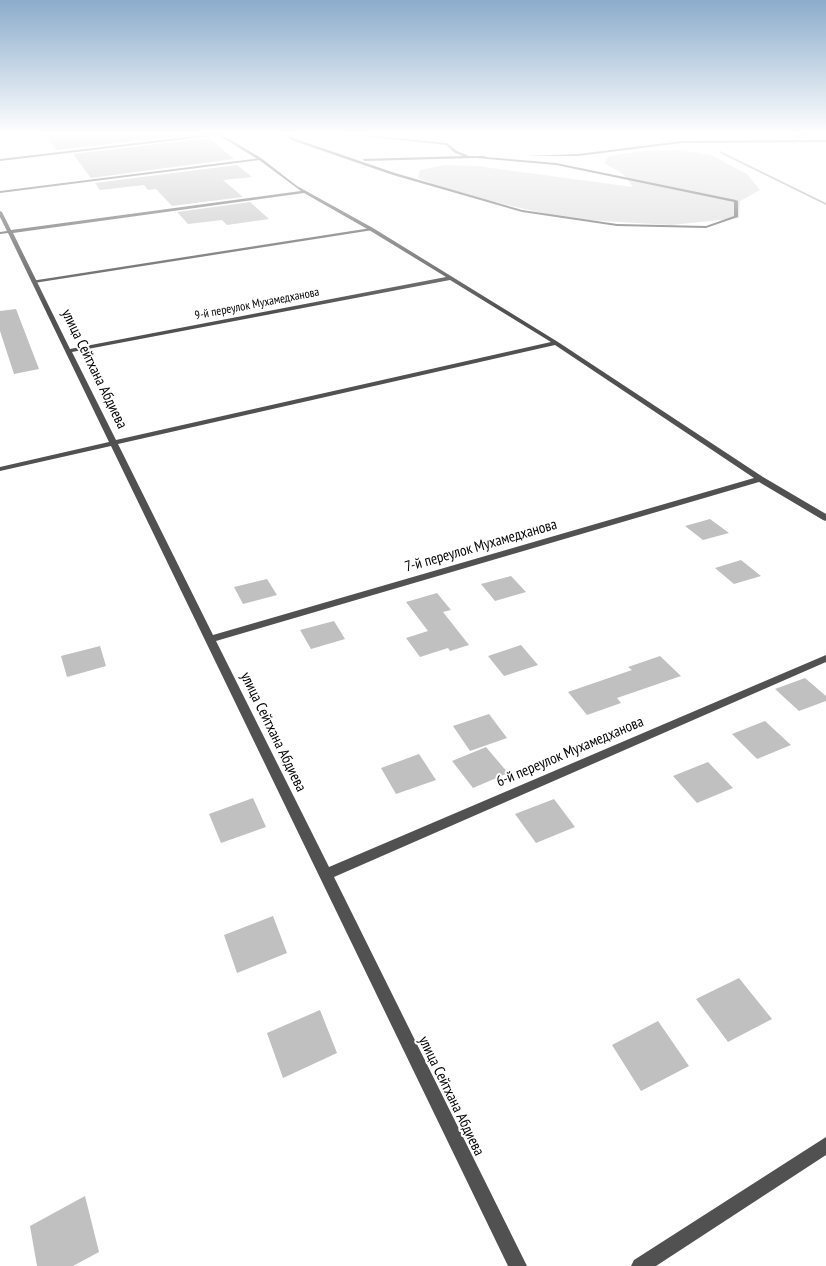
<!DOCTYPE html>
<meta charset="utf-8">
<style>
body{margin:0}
canvas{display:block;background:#fff}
</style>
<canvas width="826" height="1266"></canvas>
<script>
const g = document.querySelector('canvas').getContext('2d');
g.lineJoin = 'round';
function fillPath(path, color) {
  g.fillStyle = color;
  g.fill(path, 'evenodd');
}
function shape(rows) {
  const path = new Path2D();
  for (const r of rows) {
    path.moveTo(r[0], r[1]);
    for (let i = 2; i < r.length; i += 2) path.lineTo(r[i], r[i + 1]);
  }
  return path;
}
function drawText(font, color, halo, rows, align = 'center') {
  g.font = font + ' "PT Sans Narrow",sans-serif';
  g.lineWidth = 4;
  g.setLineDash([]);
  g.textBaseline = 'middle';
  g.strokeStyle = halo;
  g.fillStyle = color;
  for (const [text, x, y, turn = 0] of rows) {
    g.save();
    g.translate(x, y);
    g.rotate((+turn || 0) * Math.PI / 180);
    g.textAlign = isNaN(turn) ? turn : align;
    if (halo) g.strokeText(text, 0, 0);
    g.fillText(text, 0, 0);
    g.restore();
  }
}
fillPath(shape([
 [680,150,711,155,747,174,760,190,740,201,739,218,671,225,569,219,459,194,418,178,420,170,445,165,477,166,633,187,623,174,604,163,609,156,642,151]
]), '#d8d8d8');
fillPath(shape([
 [720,151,826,203,826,205,720,153,720,151]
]), '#9f9f9f');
fillPath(shape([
 [44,133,203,133,56,150],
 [209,138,234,159,91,178,73,154],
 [237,165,252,177,223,180,243,197,172,206,156,189,148,190,144,185,100,190,95,183],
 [250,202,269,219,227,225,222,220,188,224,177,212],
 [16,309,39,369,14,374,0,331,0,311],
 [710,519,729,533,703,540,685,526],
 [741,560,761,576,734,584,715,568],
 [511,576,526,592,495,601,481,584],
 [267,579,277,595,243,604,234,587],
 [437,593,451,610,443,612,469,645,450,651,448,648,420,657,406,638,428,631,406,602],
 [334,621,345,639,311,649,300,630],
 [521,645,538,665,504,676,488,656],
 [100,646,106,666,67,677,61,656],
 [660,656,681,676,617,698,621,703,587,715,568,692,632,670,628,667],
 [805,678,826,696,826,701,799,711,775,689],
 [489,714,507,738,470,751,453,726],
 [765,721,791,745,757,759,732,734],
 [486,747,508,773,473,788,452,761],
 [419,754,436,780,396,794,381,768],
 [708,762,733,788,697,803,673,776],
 [253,798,266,827,221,843,209,814],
 [554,799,575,827,536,843,515,814],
 [273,916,287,953,237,973,224,935],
 [739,978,772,1019,728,1042,696,999],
 [320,1010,337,1053,283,1078,267,1033],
 [658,1021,689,1066,641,1091,612,1045],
 [85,1196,99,1252,73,1266,37,1266,30,1226]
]), '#c0c0c0');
fillPath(shape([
 [221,133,220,135,0,161,0,159,221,133],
 [284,133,288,133,293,138,395,173,522,210,617,224,706,226,734,216,734,202,556,165,476,158,364,161,363,159,463,156,455,153,446,145,339,133,447,143,457,151,469,156,484,156,486,157,556,163,736,200,738,201,738,217,706,228,617,226,522,212,393,175,291,140,284,133],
 [809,133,817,133,797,137,795,136,809,133],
 [826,140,826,142,682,143,578,156,527,156,578,154,682,141,826,140],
 [261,158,260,160,0,193,0,191,261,158],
 [371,228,373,230,34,283,31,281,371,228]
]), '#515151');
fillPath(shape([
 [215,133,219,133,261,158,297,186,373,228,558,342,763,477,826,514,826,521,823,520,759,482,216,641,329,867,826,655,826,662,334,877,527,1266,508,1266,111,446,0,471,0,467,109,442,8,233,0,234,0,232,7,231,0,217,0,211,2,212,11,230,301,191,259,160,215,133],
 [304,193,369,230,446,277,70,349,13,233,304,193],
 [450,280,551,342,116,440,72,352,450,280],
 [555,345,754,478,213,635,118,444,555,345],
 [826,1137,826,1155,656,1266,631,1266,634,1260,826,1137]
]), '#515151');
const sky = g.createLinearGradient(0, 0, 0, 310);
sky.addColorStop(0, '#8baccb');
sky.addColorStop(0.43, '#fff');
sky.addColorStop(1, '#ffffff00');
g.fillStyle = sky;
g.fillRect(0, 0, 826, 310);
drawText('12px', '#000', '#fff', [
 ["9-й переулок Мухамедханова",257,304,-11]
]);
drawText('15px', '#000', '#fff', [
 ["улица Сейтхана Абдиева",94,369,64],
 ["7-й переулок Мухамедханова",481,546,-16],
 ["улица Сейтхана Абдиева",273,732,64],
 ["6-й переулок Мухамедханова",570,752,-23],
 ["улица Сейтхана Абдиева",451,1096,64]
]);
</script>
